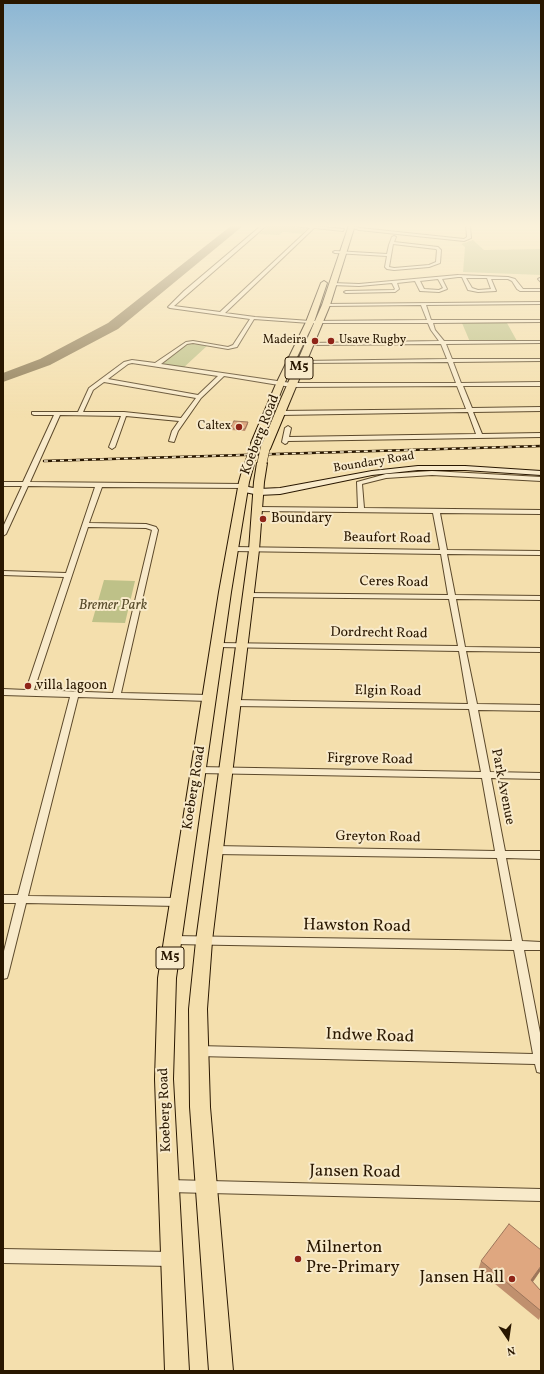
<!DOCTYPE html>
<style>
body{margin:0}
#map{position:relative;width:544px;height:1374px;overflow:hidden;background:#f4dfad;font-family:Vollkorn,serif}
canvas{display:block}
.frame{position:absolute;inset:0;border:4px solid #291700;pointer-events:none}
.north{position:absolute;left:488px;top:1318px;width:40px;height:40px;-webkit-text-stroke:3px #f8eaca;paint-order:stroke;rotate:167deg;font-size:11px;font-weight:700;line-height:16px;text-align:center;color:#291700}
.north::after{content:'';display:block;margin:auto;width:14px;height:18px;background:#291700;clip-path:polygon(50% 0,100% 100%,50% 72%,0 100%)}
</style>
<div id="map">
<canvas width="544" height="1374"></canvas>
<div class="frame"></div>
<div class="north">N</div>
</div>
<script>
const g = document.querySelector('canvas').getContext('2d');
g.lineJoin = 'round';
function fillPath(path, color) {
  g.fillStyle = color;
  g.fill(path, 'evenodd');
}
function shape(rows) {
  const path = new Path2D();
  for (const r of rows) {
    path.moveTo(r[0], r[1]);
    for (let i = 2; i < r.length; i += 2) path.lineTo(r[i], r[i + 1]);
  }
  return path;
}
function stroke(path, color, width, dash) {
  g.strokeStyle = color;
  g.lineWidth = width;
  g.lineCap = dash ? 'butt' : 'round';
  g.setLineDash(dash || []);
  g.stroke(path);
}
function drawText(font, color, halo, rows, align = 'center') {
  g.font = font + ' Vollkorn,serif';
  g.lineWidth = 4;
  g.setLineDash([]);
  g.textBaseline = 'middle';
  g.strokeStyle = halo;
  g.fillStyle = color;
  for (const [text, x, y, turn = 0] of rows) {
    g.save();
    g.translate(x, y);
    g.rotate((+turn || 0) * Math.PI / 180);
    g.textAlign = isNaN(turn) ? turn : align;
    if (halo) g.strokeText(text, 0, 0);
    g.fillText(text, 0, 0);
    g.restore();
  }
}
fillPath(shape([
 [269,225,279,225,307,229,302,234,283,232,279,235,259,234],
 [473,240,484,250,541,249,541,275,463,272,465,247,461,244],
 [462,323,507,323,517,341,470,342],
 [189,343,208,345,182,369,157,364,181,344],
 [104,580,135,581,125,623,92,622]
]), '#bec188');
fillPath(shape([
 [232,225,244,225,118,329,50,365,3,382,3,373,40,359,108,323,232,225]
]), '#8e7b56');
const minor = shape([
 [262,225,267,225,174,306,220,312,310,228,286,225,304,225,344,229,343,231,314,228,225,313,255,317,310,321,427,320,421,305,326,306,324,305,326,304,541,302,541,304,426,305,431,320,541,320,541,322,433,323,435,330,444,341,541,341,541,343,446,344,452,359,541,359,541,361,453,362,461,383,541,382,541,386,463,386,472,408,541,407,541,411,473,412,482,434,541,433,541,437,288,441,287,443,285,444,282,442,285,428,288,426,291,428,289,437,476,434,468,412,279,415,276,413,279,411,466,409,457,386,291,387,224,376,201,398,178,431,174,442,169,441,172,431,179,421,126,416,115,447,112,449,109,447,121,416,60,415,30,482,243,484,246,486,243,488,102,487,89,523,146,524,156,527,158,530,121,693,209,695,213,698,209,701,78,697,28,896,177,898,181,899,182,902,181,905,177,906,26,903,8,975,7,978,3,979,3,955,16,903,3,903,3,895,18,895,70,697,3,695,3,689,26,690,64,577,3,575,3,571,66,573,95,487,28,486,6,534,3,536,3,527,22,486,3,486,3,482,23,482,54,415,34,415,32,414,32,412,78,412,89,388,124,362,132,360,155,363,186,342,193,341,228,347,233,345,250,319,170,308,168,307,184,291,262,225],
 [254,319,310,323,428,323,431,330,439,341,309,343,307,344,309,345,441,344,447,359,301,361,299,362,301,363,448,362,456,383,291,383,161,364,187,344,193,343,228,349,237,347,254,319],
 [132,363,218,376,198,395,108,379,128,364,132,363],
 [104,382,196,398,181,418,124,412,83,412,93,390,104,382],
 [88,527,146,528,152,530,113,693,34,690,88,527],
 [350,225,360,228,464,239,467,237,466,225,470,225,471,238,464,241,359,230,350,227,350,225],
 [394,236,396,237,394,242,438,247,441,250,440,263,429,267,394,270,387,269,385,267,387,256,335,253,333,252,335,251,387,254,389,245,392,237,394,236],
 [393,244,436,249,437,250,436,262,429,265,394,268,389,267,393,244],
 [458,275,508,277,515,279,523,289,541,289,541,291,520,291,517,289,512,281,508,279,491,279,496,291,478,292,468,290,462,277,458,277,442,279,447,289,439,292,420,291,415,281,397,283,399,289,395,292,346,293,344,292,346,291,394,290,395,289,392,283,359,286,332,285,330,284,332,283,359,284,458,275],
 [466,278,487,278,491,289,478,290,472,288,466,278],
 [438,279,443,288,439,290,424,289,420,281,438,279],
 [540,278,541,278,541,282,538,279,540,278],
 [432,471,541,477,541,481,432,475,386,478,362,484,364,508,541,510,541,514,440,513,447,550,541,551,541,555,447,554,455,595,541,596,541,600,456,599,465,647,541,648,541,652,466,651,477,704,541,705,541,711,478,710,490,772,541,773,541,779,491,778,505,851,541,851,541,859,506,858,522,941,541,942,541,950,524,950,541,1038,541,1073,537,1072,535,1064,198,1056,194,1055,192,1051,194,1047,198,1046,533,1054,514,950,172,944,168,943,167,940,168,937,172,936,512,941,497,858,215,854,212,853,210,850,212,847,215,846,495,851,482,778,198,773,195,772,194,770,195,768,198,767,481,772,469,709,234,706,230,703,234,700,468,704,459,651,217,647,213,645,217,643,458,646,449,599,247,597,243,595,247,593,448,595,441,554,233,551,230,549,233,547,440,550,433,513,258,511,255,509,258,507,358,508,357,482,386,474,432,471],
 [168,1180,541,1189,541,1201,168,1192,164,1190,162,1186,164,1182,168,1180],
 [3,1249,171,1252,176,1254,178,1259,176,1264,171,1266,3,1263,3,1249]
]);
const secondary = shape([
 [418,466,465,466,541,471,541,475,465,470,418,470,372,475,280,494,259,495,240,491,239,489,243,486,259,489,280,488,372,471,418,466]
]);
const primary = shape([
 [349,225,355,225,330,305,270,449,268,451,262,451,260,449,281,399,322,305,349,225],
 [324,281,327,283,314,322,284,384,261,443,259,445,253,445,251,443,276,384,306,322,321,283,324,281],
 [262,460,267,463,264,482,259,550,212,941,207,1009,210,1107,233,1371,209,1371,190,1107,189,1009,196,941,249,550,254,482,257,463,262,460],
 [249,461,254,464,249,482,231,592,176,978,173,1079,189,1371,165,1371,155,1079,158,978,219,592,239,482,244,464,249,461]
]);
stroke(minor, '#5c492b', 2);
stroke(secondary, '#291700', 2);
stroke(primary, '#291700', 2);
fillPath(minor, '#f8eaca');
fillPath(secondary, '#f8eaca');
fillPath(primary, '#f4dfad');
const rail = shape([
 [44,461,541,446]
]);
stroke(rail, '#291700', 2.5);
stroke(rail, '#f8eaca', 1.5, [4]);
const primaryBridge = shape([
 [262,463,265,449],
 [249,464,256,443]
]);
stroke(primaryBridge, '#291700', 10, []);
stroke(primaryBridge, '#f4dfad', 9);
fillPath(shape([
 [248,422,248,424,245,431,231,430,230,428],
 [481,1261,541,1270,533,1282,541,1291,541,1314,539,1320,478,1270]
]), '#c0906e');
fillPath(shape([
 [541,1266,541,1270,528,1288,531,1280]
]), '#9c755a');
const building = shape([
 [234,421,248,422,245,429,230,428,234,421],
 [509,1224,541,1250,541,1266,531,1280,541,1291,541,1311,481,1261,509,1224]
]);
fillPath(building, '#dfa780');
stroke(building, '#9c755a', 1);
const sky = g.createLinearGradient(0, 0, 0, 418);
sky.addColorStop(0, '#8bb6d4');
sky.addColorStop(0.54, '#faf1da');
sky.addColorStop(1, '#faf1da00');
g.fillStyle = sky;
g.fillRect(0, 0, 544, 418);
for (const [x, y, r, color] of [
 [315,341,4,"#8f2418"],
 [331,341,4,"#8f2418"],
 [239,427,4,"#8f2418"],
 [263,519,4,"#8f2418"],
 [28,686,4,"#8f2418"],
 [298,1259,4,"#8f2418"],
 [512,1279,4,"#8f2418"]
]) {
  const dot = new Path2D();
  dot.arc(x, y, r, 0, 2 * Math.PI);
  g.fillStyle = color;
  g.fill(dot);
  stroke(dot, '#f8eaca', 1.5);
}
drawText('12px', '#291700', '#f8eaca', [
 ["Madeira",307,341],
 ["Usave Rugby",339,341,"left"],
 ["Caltex",231,427]
], 'right');
drawText('12px', '#291700', '#f8eaca', [
 ["Boundary Road",374,463,-9]
]);
for (const [x, y, w] of [
 [299,368,28],
 [170,958,28]
]) {
  const box = new Path2D();
  box.roundRect(x - w / 2, y - 11, w, 22, 3);
  g.fillStyle = '#f8eaca';
  g.fill(box);
  stroke(box, '#291700', 1);
}
drawText('bold 13px', '#291700', null, [
 ["M5",299,368],
 ["M5",170,958]
]);
drawText('14px', '#291700', '#f8eaca', [
 ["Koeberg Road",261,435,-69],
 ["Beaufort Road",387,539,1],
 ["Ceres Road",394,583,1],
 ["Dordrecht Road",379,634,1],
 ["Elgin Road",388,692,1],
 ["Firgrove Road",370,760,1],
 ["Park Avenue",502,787,79],
 ["Koeberg Road",195,788,-81],
 ["Greyton Road",378,838,1],
 ["Koeberg Road",166,1110,-92]
]);
drawText('14px', '#291700', '#f8eaca', [
 ["Boundary",271,519],
 ["villa lagoon",36,686]
], 'left');
drawText('italic 14px', '#564a29', '#f8eaca', [
 ["Bremer Park",113,606]
]);
drawText('17px', '#291700', '#f8eaca', [
 ["Hawston Road",357,927,1],
 ["Indwe Road",370,1037,2],
 ["Jansen Road",355,1173,1]
]);
drawText('17px', '#291700', '#f8eaca', [
 ["Milnerton",306,1249],
 ["Pre-Primary",306,1269],
 ["Jansen Hall",504,1279,"right"]
], 'left');
</script>
